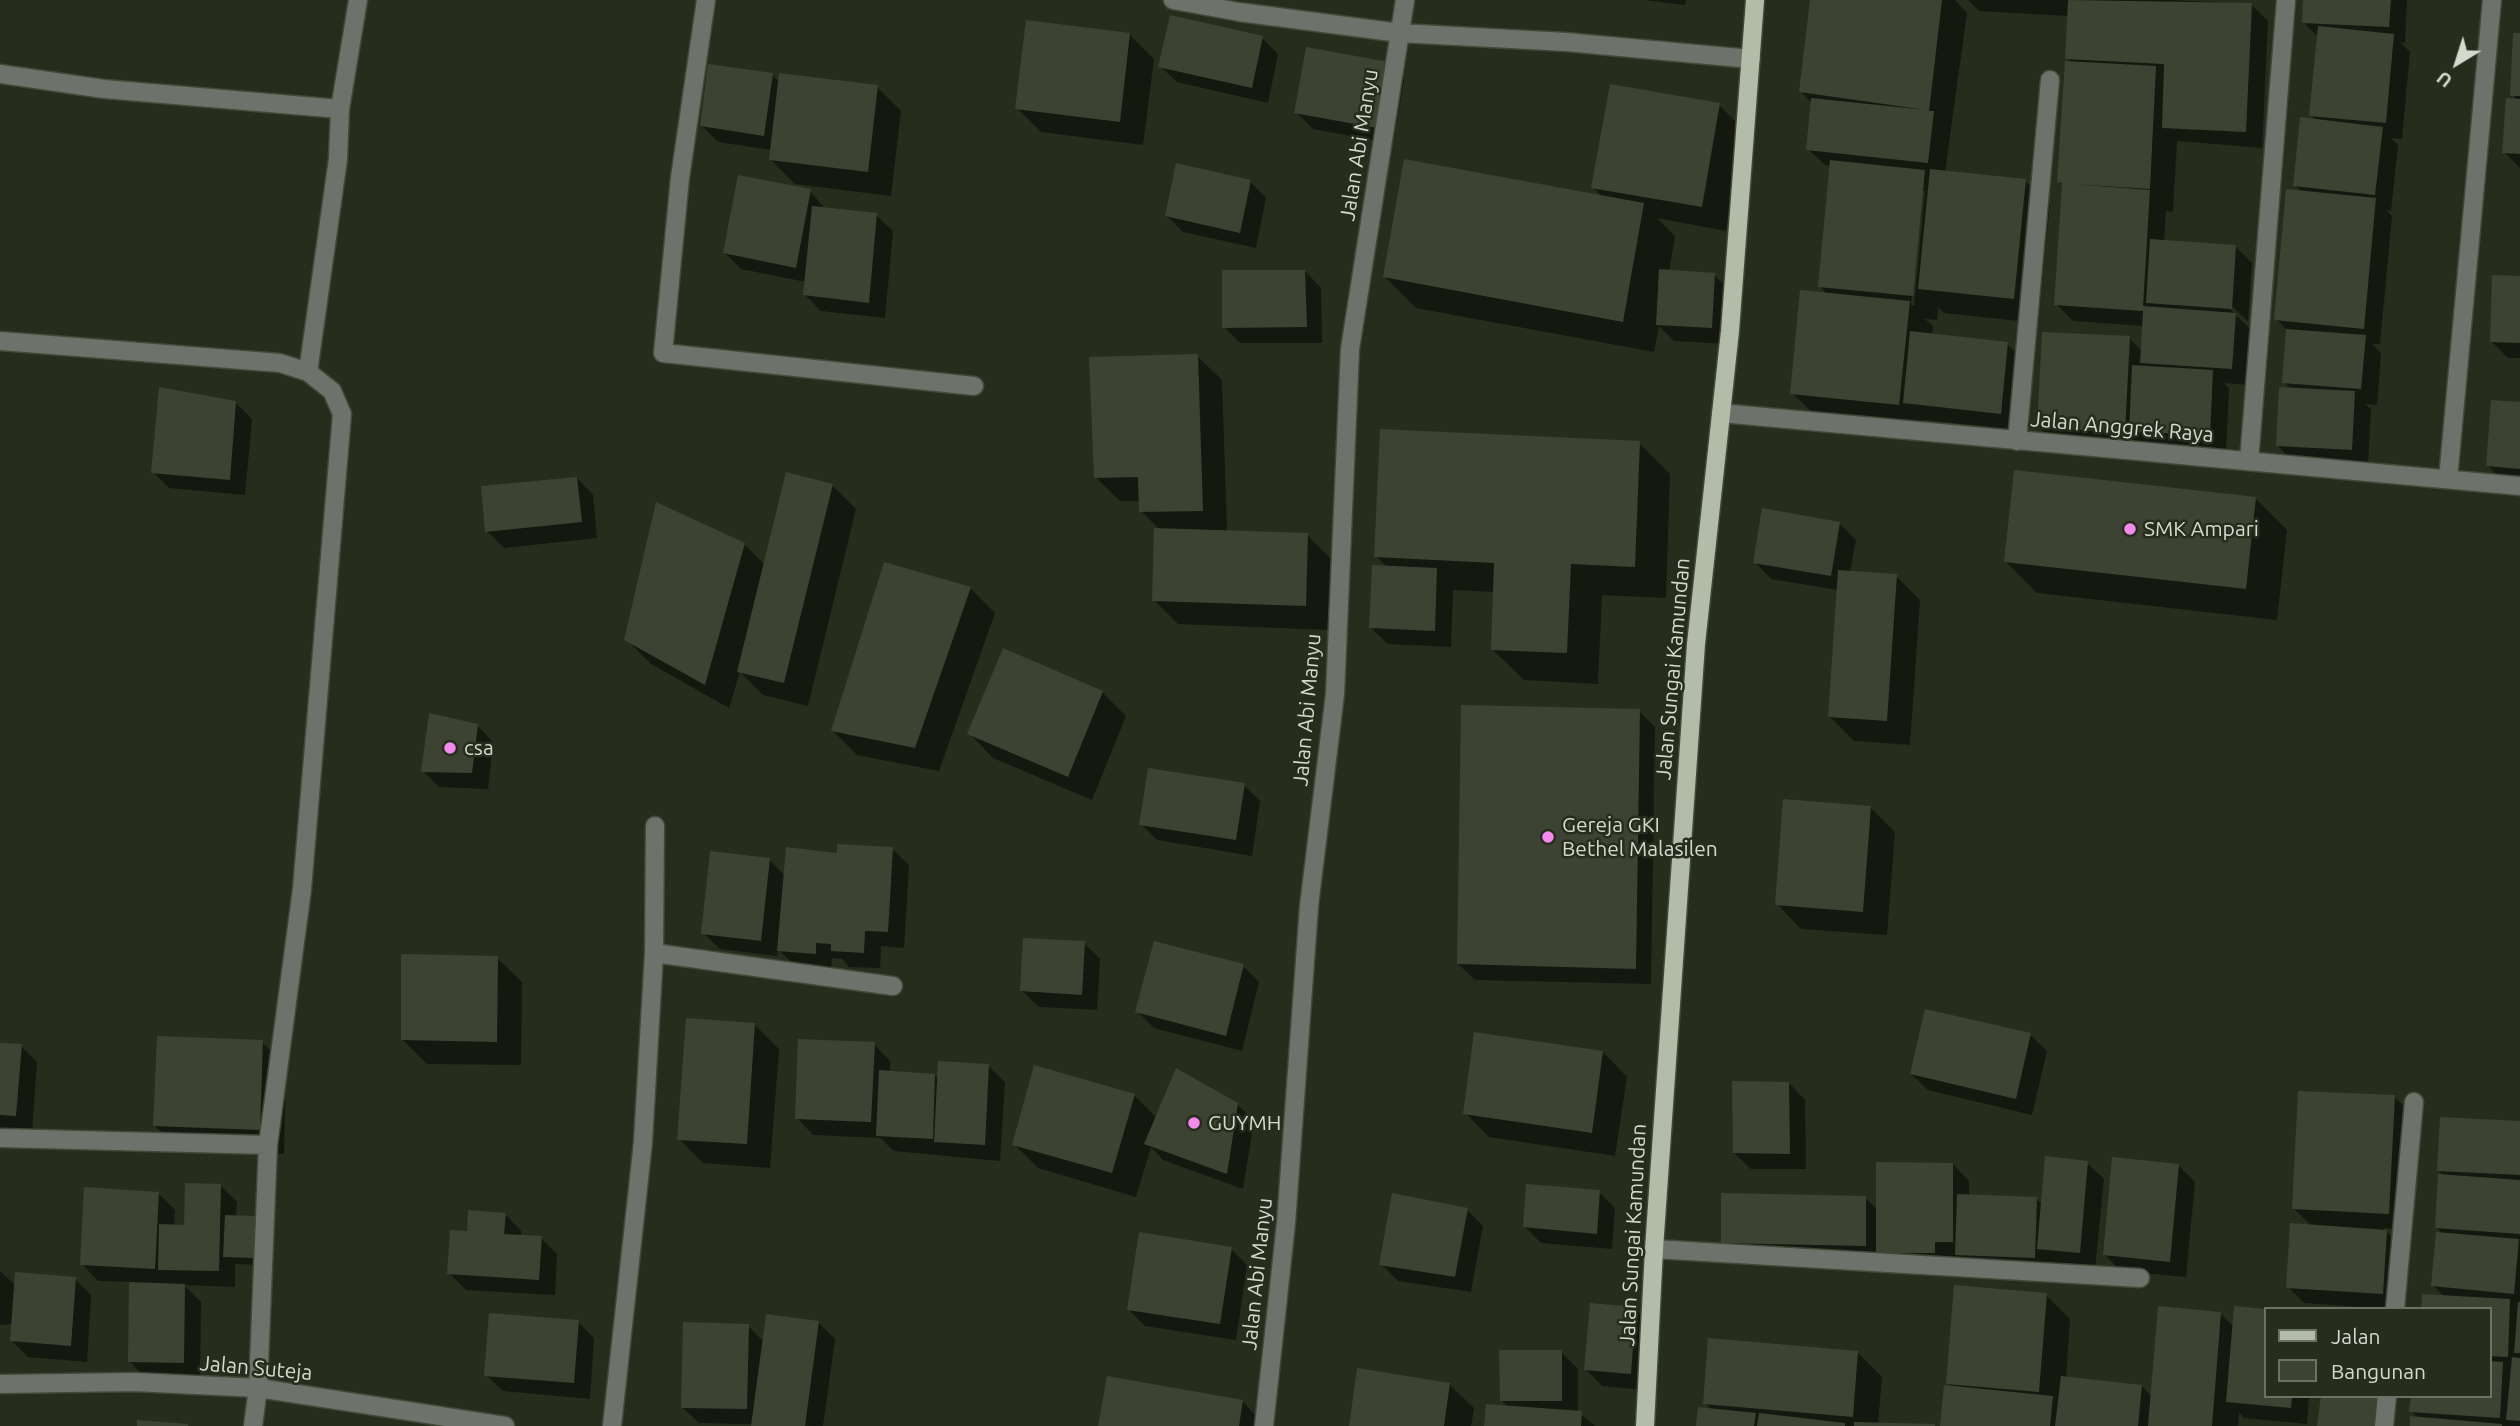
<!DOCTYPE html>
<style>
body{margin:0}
#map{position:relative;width:2520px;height:1426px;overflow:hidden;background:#262d1d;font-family:Ubuntu,sans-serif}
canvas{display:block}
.legend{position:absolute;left:2264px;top:1307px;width:228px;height:91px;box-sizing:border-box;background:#262d1d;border:2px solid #6c7264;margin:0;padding:9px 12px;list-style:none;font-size:21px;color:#d5dacf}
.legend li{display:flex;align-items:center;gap:14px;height:35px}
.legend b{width:35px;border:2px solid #6c7264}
.north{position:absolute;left:2422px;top:28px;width:70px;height:70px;-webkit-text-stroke:5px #262d1d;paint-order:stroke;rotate:218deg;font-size:19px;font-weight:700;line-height:28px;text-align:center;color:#d5dacf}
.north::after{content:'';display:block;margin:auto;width:24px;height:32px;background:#d5dacf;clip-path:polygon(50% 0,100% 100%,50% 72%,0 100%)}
</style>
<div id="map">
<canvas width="2520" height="1426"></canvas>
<ul class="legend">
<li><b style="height:9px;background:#b3bba9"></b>Jalan</li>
<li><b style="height:19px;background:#3c4332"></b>Bangunan</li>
</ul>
<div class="north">U</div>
</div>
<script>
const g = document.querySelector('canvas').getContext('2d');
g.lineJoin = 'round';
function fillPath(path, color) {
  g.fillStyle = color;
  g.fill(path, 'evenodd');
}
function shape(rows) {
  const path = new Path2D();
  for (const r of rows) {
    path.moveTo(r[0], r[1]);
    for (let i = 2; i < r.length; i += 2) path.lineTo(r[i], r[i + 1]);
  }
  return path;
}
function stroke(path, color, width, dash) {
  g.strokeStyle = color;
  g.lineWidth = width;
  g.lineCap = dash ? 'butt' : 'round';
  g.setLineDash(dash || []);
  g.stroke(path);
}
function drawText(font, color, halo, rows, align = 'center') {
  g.font = font + ' Ubuntu,sans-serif';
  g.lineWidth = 5;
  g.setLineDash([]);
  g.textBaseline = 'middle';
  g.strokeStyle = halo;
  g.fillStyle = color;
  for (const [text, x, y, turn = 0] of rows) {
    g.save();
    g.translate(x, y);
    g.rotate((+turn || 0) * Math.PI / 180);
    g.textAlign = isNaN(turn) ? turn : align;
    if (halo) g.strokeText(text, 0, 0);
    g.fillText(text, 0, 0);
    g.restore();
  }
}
fillPath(shape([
 [1644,0,1686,0,1685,5],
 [1812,0,1955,0,1967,13,1945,172,2025,181,2050,205,2038,323,1944,313,1938,307,1937,320,1925,319,1933,326,1932,336,2007,344,2024,360,2017,430,1924,420,1923,429,1817,417,1792,393,1827,294,1820,286,1831,166,1825,165,1808,149,1813,104,1801,92],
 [1921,191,1925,191,1914,305,1911,305],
 [1968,0,2173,0,2251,4,2268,21,2262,148,2177,141,2173,212,2166,211,2164,241,2236,247,2252,263,2248,322,2227,301,2225,304,2252,331,2248,385,2224,383,2229,388,2226,452,2063,451,2039,427,2129,338,2143,352,2144,326,2073,321,2056,304,2064,186,2059,182,2072,63,2067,58,2069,16,1979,11],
 [2304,0,2407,0,2405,43,2400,42,2410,52,2402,139,2391,138,2398,145,2391,211,2386,210,2392,216,2380,344,2372,344,2381,353,2377,405,2365,404,2371,409,2368,466,2294,462,2277,445,2291,389,2284,382,2288,331,2276,319,2302,192,2295,185,2317,121,2311,115,2318,37,2303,22],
 [1130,35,1154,59,1143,145,1041,132,1017,108],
 [2520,35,2520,168,2504,152,2518,100,2512,95],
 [1262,38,1278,54,1268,103,1177,82,1160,66],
 [1388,63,1404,80,1393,144,1313,129,1296,112],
 [772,75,780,83,877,87,901,111,891,196,795,184,770,159,772,150,718,142,702,126],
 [1719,105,1743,129,1726,231,1657,218,1675,236,1669,272,1714,275,1731,291,1728,344,1674,341,1659,326,1654,352,1416,308,1385,277,1604,198,1593,187],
 [1250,181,1266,198,1256,248,1183,232,1167,216],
 [810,191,826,210,876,215,893,231,885,318,821,311,805,295,806,282,741,269,725,253],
 [1305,271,1321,288,1322,343,1240,343,1224,327],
 [2520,278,2520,358,2508,358,2492,342],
 [1197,356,1222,380,1227,532,1307,535,1331,559,1330,630,1178,624,1154,600,1160,530,1141,511,1140,501,1120,501,1095,477],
 [235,402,252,419,245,495,169,488,153,472],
 [2520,404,2520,490,2512,490,2488,466],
 [1639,443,1670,474,1666,598,1602,595,1598,684,1524,680,1492,649,1495,592,1453,590,1451,647,1388,644,1371,628,1387,567,1376,556],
 [577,478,593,495,597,538,504,548,487,531],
 [832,485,856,509,808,706,763,695,740,672,729,708,651,664,626,639,744,544,765,565],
 [2255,498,2287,530,2277,620,2037,593,2006,562],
 [1839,523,1856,540,1850,572,1896,576,1920,600,1910,745,1854,741,1830,717,1838,590,1771,579,1755,562],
 [885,564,970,588,995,613,939,771,857,755,833,731],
 [1102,692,1126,716,1092,800,993,758,969,733],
 [1639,711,1655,727,1651,984,1475,980,1458,964],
 [477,725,493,742,488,789,439,787,423,771],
 [1244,785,1260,801,1252,856,1157,840,1141,824],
 [1871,808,1895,832,1887,935,1801,929,1777,904],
 [892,849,909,865,904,948,881,946,880,968,849,967,842,959,832,958,831,969,795,966,778,949,777,956,720,949,703,933,770,860,785,876,838,854],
 [1084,943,1100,959,1097,1010,1039,1007,1022,991],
 [497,958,522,982,521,1065,427,1064,403,1040],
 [1243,966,1259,982,1242,1051,1154,1028,1137,1011],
 [754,1024,779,1049,770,1168,703,1163,679,1139],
 [2030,1035,2047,1051,2032,1115,1928,1090,1911,1074],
 [262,1042,286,1066,284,1154,179,1150,155,1126],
 [0,1044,21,1046,37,1062,32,1132,0,1129],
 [874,1044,890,1061,890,1073,935,1075,938,1079,988,1066,1005,1082,1000,1161,894,1151,880,1138,813,1135,797,1118],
 [1603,1052,1627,1077,1615,1156,1489,1137,1465,1113],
 [1789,1083,1805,1100,1806,1169,1751,1169,1734,1153],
 [1134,1095,1157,1118,1237,1104,1254,1121,1243,1189,1163,1160,1151,1147,1136,1197,1038,1168,1014,1144],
 [2394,1097,2411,1113,2405,1230,2383,1228,2403,1248,2390,1309,2304,1303,2288,1287,2312,1226,2294,1209],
 [2520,1123,2520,1426,2411,1426,2419,1419,2411,1411,2490,1396,2490,1309,2445,1297,2433,1285,2443,1234,2437,1228,2445,1177,2439,1171],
 [2087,1163,2104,1179,2095,1269,2055,1265,2051,1261,2051,1274,1973,1271,1960,1257,1951,1257,1951,1269,1739,1259,1722,1243,1865,1198,1878,1210,1953,1164,1969,1181,1969,1197,2036,1199,2043,1205],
 [2178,1165,2195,1182,2186,1277,2121,1271,2105,1255],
 [220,1185,237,1202,236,1217,254,1218,262,1226,261,1265,235,1264,235,1287,184,1285,201,1302,200,1379,146,1378,130,1362,131,1282,98,1281,82,1264,158,1193,175,1210,174,1226,186,1227],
 [1599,1192,1615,1208,1612,1249,1541,1243,1525,1227],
 [1467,1210,1483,1226,1471,1292,1398,1281,1381,1264],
 [505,1214,521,1231,521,1236,541,1238,557,1254,555,1295,466,1290,449,1273,469,1233],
 [1231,1249,1247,1265,1236,1340,1145,1326,1129,1310],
 [0,1271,16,1286,75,1279,91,1295,87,1362,28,1357,12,1341,13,1324,0,1325],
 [2046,1295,2070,1319,2066,1378,2142,1386,2152,1397,2221,1314,2234,1327,2236,1308,2266,1311,2266,1396,2309,1396,2307,1424,2244,1418,2239,1412,2238,1426,1942,1426,1953,1388,1948,1383],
 [1635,1309,1652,1325,1646,1390,1602,1386,1586,1369],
 [578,1322,594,1338,590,1399,503,1391,486,1375],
 [818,1322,835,1339,823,1426,699,1423,682,1407,748,1326,764,1342],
 [1561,1352,1578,1369,1578,1412,1595,1426,1486,1426,1509,1408,1501,1400],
 [1857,1352,1882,1377,1878,1424,1933,1426,1698,1426,1712,1410,1705,1403],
 [1449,1384,1474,1408,1471,1426,1350,1426],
 [2323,1396,2395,1396,2391,1426,2319,1426],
 [1242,1401,1266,1426,1100,1426]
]), '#0007');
fillPath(shape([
 [1810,0,1942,0,1929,111,1934,111,1928,163,1806,150,1811,98,1926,110,1799,92],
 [2068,0,2252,3,2246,132,2162,128,2164,64,2065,59],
 [2303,0,2391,0,2389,27,2302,23],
 [1170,15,1263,36,1252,88,1158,67],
 [1026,20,1130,33,1120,122,1015,109],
 [2318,26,2394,34,2386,123,2309,116],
 [2513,33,2520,33,2520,96,2510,96],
 [1306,47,1389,62,1377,128,1294,113],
 [2065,61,2156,66,2150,189,2071,184,2150,190,2143,306,2236,313,2232,369,2140,363,2143,311,2054,305,2062,183,2057,182],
 [708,64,773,73,764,136,700,126],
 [779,73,878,85,868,172,769,160],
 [1610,84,1720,103,1702,207,1591,188],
 [2506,98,2520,99,2520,154,2502,153],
 [2300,117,2383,127,2375,195,2293,186],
 [1404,159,1644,203,1623,322,1383,277],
 [1830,160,1925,170,1913,296,1818,287],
 [1176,163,1251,180,1240,233,1165,216],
 [1930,169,2026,179,2014,299,1918,289],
 [738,175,811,189,796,268,723,253],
 [2286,189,2376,198,2364,329,2274,320],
 [812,206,877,213,869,303,803,295],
 [2150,239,2236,245,2232,309,2146,303],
 [1659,269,1715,273,1712,328,1656,325],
 [1222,270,1305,270,1307,327,1222,328],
 [2492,275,2520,276,2520,343,2490,342],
 [1800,290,1910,301,1899,405,1790,394],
 [2286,329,2366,335,2361,389,2282,383],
 [1910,331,2008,342,2001,414,1903,403],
 [2042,332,2130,336,2125,433,2037,427],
 [1198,354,1203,511,1139,512,1138,477,1094,478,1089,357],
 [2132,365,2213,370,2210,436,2129,431],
 [159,387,236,401,230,480,151,473],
 [2279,387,2355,391,2352,450,2276,446],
 [2491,400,2520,402,2520,469,2486,466],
 [1380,429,1640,441,1635,567,1571,564,1567,653,1491,650,1494,563,1374,557],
 [2014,470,2256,497,2246,589,2004,562],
 [786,472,833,484,784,683,737,672],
 [577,477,582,522,485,532,481,486],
 [656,502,745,543,705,685,624,640],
 [1762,508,1840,522,1831,576,1753,563],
 [1154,528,1308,533,1306,606,1152,601],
 [884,562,971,587,915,748,831,731],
 [1372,565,1437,568,1435,631,1369,628],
 [1838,570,1897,574,1887,721,1828,717],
 [1003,648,1103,691,1068,777,967,734],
 [1461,705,1640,709,1636,969,1457,964],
 [429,713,478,724,472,773,421,772],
 [1148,768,1245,783,1236,840,1139,825],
 [1783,799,1871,806,1863,912,1775,905],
 [837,844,893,847,888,932,865,931,864,953,831,951,831,944,816,943,816,954,777,951,786,847,837,853],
 [710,851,770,858,761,941,701,934],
 [1023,938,1085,941,1082,995,1020,991],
 [1154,941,1244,964,1226,1036,1135,1012],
 [401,954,498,956,497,1042,401,1040],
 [1925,1009,2031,1033,2016,1099,1910,1074],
 [686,1018,755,1023,747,1144,677,1140],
 [1474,1032,1603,1051,1592,1133,1463,1114],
 [157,1036,263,1040,260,1130,153,1126],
 [798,1039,875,1042,871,1122,795,1119],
 [0,1043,22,1044,16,1116,0,1115],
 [938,1061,989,1064,985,1145,934,1142],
 [1034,1065,1135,1094,1112,1173,1012,1145],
 [1176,1068,1238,1103,1227,1174,1144,1144],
 [879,1070,935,1074,933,1139,876,1136],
 [1732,1081,1789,1082,1790,1154,1733,1153],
 [2298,1091,2395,1095,2389,1214,2292,1209],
 [2440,1117,2520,1121,2520,1175,2437,1171],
 [2045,1156,2088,1161,2080,1253,2037,1249],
 [2112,1157,2179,1164,2170,1262,2103,1255],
 [1876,1162,1953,1163,1953,1242,1935,1242,1935,1253,1876,1253],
 [2438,1174,2520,1180,2520,1234,2435,1228],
 [185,1183,221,1184,219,1271,158,1270,159,1224,184,1225],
 [1526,1184,1600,1190,1597,1234,1523,1227],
 [84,1187,159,1192,155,1269,80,1265],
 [1392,1193,1468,1208,1455,1277,1379,1265],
 [1721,1193,1866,1196,1866,1246,1721,1243],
 [1957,1194,2037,1197,2035,1258,1955,1255],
 [468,1210,506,1213,504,1234,542,1236,539,1280,447,1274,450,1230,467,1231],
 [225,1215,255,1216,254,1258,223,1257],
 [2290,1223,2387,1230,2383,1294,2286,1288],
 [1139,1232,1232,1247,1220,1324,1127,1310],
 [2436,1232,2519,1239,2514,1294,2431,1286],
 [15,1272,76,1277,71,1346,10,1341],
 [129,1282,185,1284,184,1363,128,1362],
 [1954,1285,2047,1293,2039,1392,1946,1384],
 [2422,1294,2510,1299,2508,1357,2490,1356,2490,1309,2421,1309],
 [2518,1302,2520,1302,2520,1353,2514,1353],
 [1590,1303,1636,1307,1631,1374,1584,1370],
 [2158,1306,2221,1312,2212,1426,2148,1426],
 [2234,1306,2266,1309,2266,1396,2292,1396,2291,1408,2226,1402],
 [489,1313,579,1320,574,1383,484,1376],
 [766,1314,819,1321,805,1426,751,1426],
 [683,1322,749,1324,747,1409,681,1408],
 [1708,1338,1858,1351,1853,1417,1703,1404],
 [1499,1350,1562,1350,1562,1401,1500,1401],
 [2512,1357,2520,1358,2520,1421,2506,1420],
 [2490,1361,2503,1362,2500,1418,2409,1412,2411,1396,2490,1396],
 [1357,1368,1450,1383,1444,1426,1349,1426],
 [1107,1376,1243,1400,1239,1426,1098,1426],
 [2061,1376,2142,1385,2138,1426,2055,1426],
 [1944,1385,2053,1396,2050,1426,1940,1426],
 [2321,1396,2377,1396,2374,1426,2317,1426],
 [1486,1404,1582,1411,1581,1426,1484,1426],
 [1698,1407,1756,1413,1754,1426,1696,1426],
 [1759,1413,1845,1423,1845,1426,1757,1426],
 [2410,1416,2502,1424,2502,1426,2410,1426],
 [137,1420,188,1424,188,1426,137,1426],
 [1854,1422,1935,1424,1935,1426,1854,1426]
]), '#3c4332');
const minor = shape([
 [706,0,680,178,663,353,974,386],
 [1173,0,1239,12,1400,33,1566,42,1751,59],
 [0,74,104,89,340,109,338,159,308,372],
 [340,109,358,0],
 [0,341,280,363,308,372,332,391,342,414,302,889,268,1145,258,1388,253,1426],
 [1721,413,2520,486],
 [2017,441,2050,80],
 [2249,461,2286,0],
 [2448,479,2492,0],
 [654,953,893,986],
 [0,1138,268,1145],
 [1654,1249,2140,1278],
 [2395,1309,2414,1102],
 [0,1384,134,1382,258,1388,505,1426],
 [612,1426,643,1142,654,953,655,826],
 [1264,1426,1286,1223,1309,906,1335,694,1350,349,1405,0],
 [2384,1426,2387,1396]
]);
const major = shape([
 [1645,1426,1654,1249,1696,644,1730,331,1755,0]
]);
stroke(minor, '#424939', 21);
stroke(major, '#424939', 21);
stroke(minor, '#6f726a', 18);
stroke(major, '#b3bba9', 18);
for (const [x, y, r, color] of [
 [2130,529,7,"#f589ee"],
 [450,748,7,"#f589ee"],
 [1548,837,7,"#f589ee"],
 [1194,1123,7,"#f589ee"]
]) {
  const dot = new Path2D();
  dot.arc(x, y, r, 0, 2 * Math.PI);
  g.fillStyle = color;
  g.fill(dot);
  stroke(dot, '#262d1d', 2.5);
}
drawText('21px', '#d5dacf', '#262d1d', [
 ["Jalan Abi Manyu",1359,145,-81],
 ["Jalan Anggrek Raya",2122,427,5],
 ["Jalan Sungai Kamundan",1673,669,-85],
 ["Jalan Abi Manyu",1307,710,-85],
 ["Jalan Sungai Kamundan",1633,1235,-87],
 ["Jalan Abi Manyu",1257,1274,-84],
 ["Jalan Suteja",256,1368,5]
]);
drawText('21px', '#d5dacf', '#262d1d', [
 ["SMK Ampari",2144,529],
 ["csa",464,748],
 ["Gereja GKI",1562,825],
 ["Bethel Malasilen",1562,849],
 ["GUYMH",1208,1123]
], 'left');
</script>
